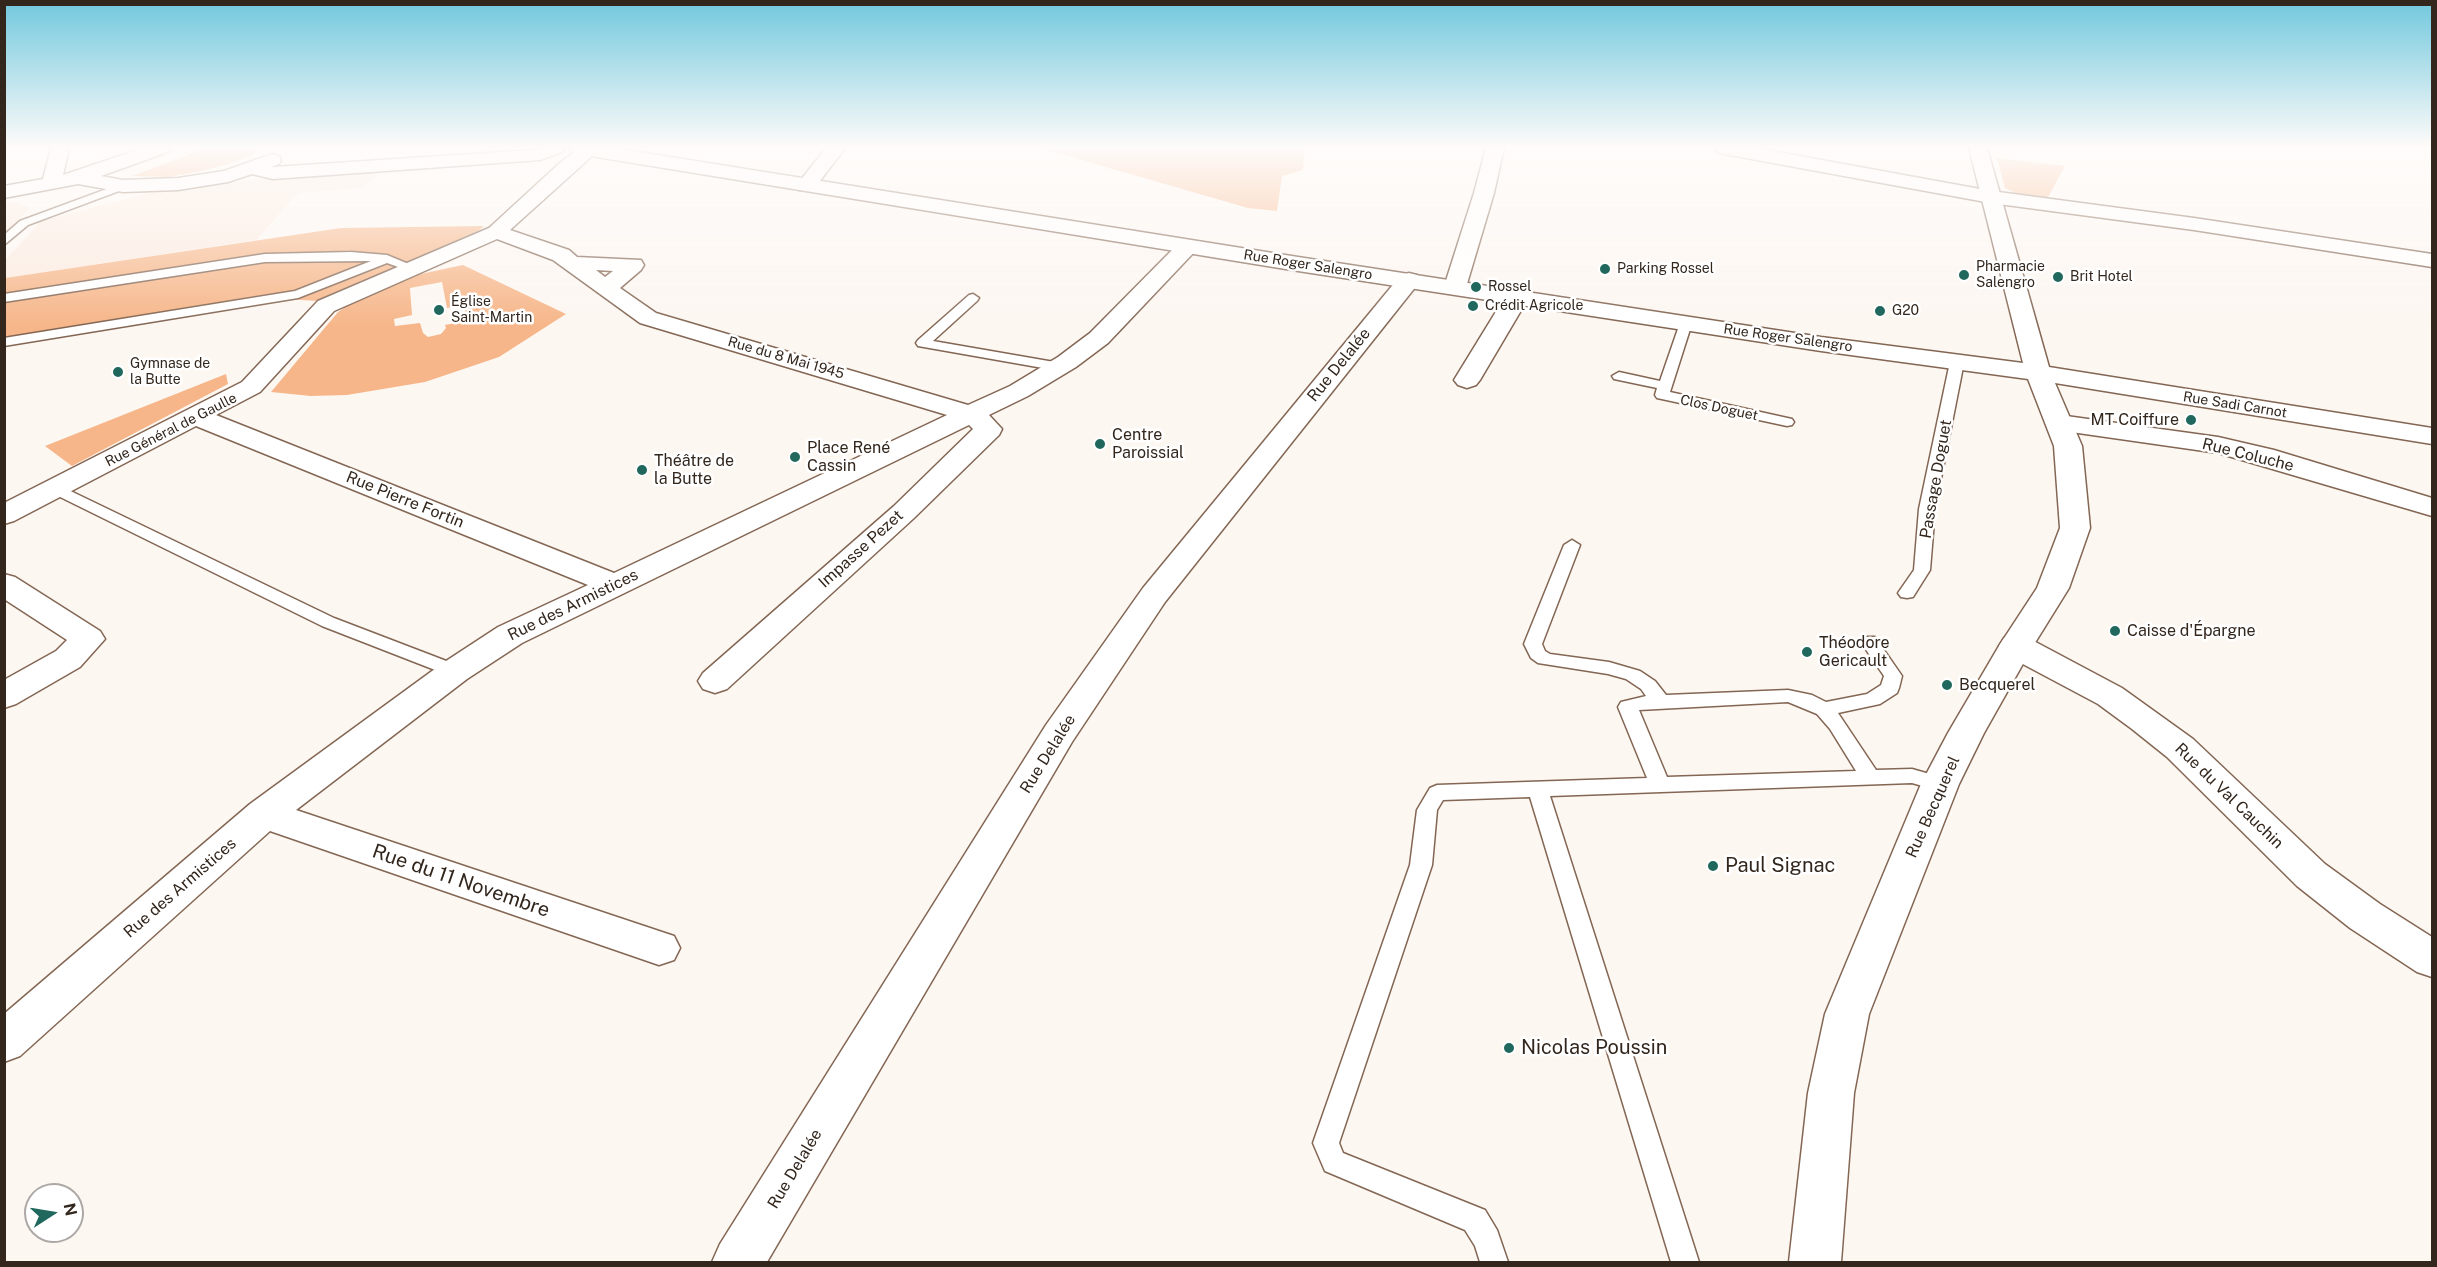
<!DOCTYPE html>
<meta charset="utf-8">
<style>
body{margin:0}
#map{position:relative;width:2437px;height:1267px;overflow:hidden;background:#fdf7f2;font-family:"Public Sans",sans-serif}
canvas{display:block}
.frame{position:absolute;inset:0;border:6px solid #32261d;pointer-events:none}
.north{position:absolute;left:24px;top:1183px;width:60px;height:60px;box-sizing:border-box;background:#fff;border:2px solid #ada8a5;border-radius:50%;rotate:78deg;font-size:16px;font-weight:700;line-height:24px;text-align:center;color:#32261d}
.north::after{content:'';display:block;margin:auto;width:21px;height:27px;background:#20685d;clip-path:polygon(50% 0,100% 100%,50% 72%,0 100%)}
</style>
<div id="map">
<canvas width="2437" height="1267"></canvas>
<div class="frame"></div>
<div class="north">N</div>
</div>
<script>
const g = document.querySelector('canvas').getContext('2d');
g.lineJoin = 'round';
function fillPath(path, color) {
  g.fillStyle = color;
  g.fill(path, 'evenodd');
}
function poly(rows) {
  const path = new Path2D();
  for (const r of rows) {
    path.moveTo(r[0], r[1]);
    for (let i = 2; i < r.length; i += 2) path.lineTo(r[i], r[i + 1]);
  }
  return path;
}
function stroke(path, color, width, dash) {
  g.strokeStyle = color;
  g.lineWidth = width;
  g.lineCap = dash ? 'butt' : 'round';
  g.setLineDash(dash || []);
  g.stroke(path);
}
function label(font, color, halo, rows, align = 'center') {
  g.font = font + ' "Public Sans",sans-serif';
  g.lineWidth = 5;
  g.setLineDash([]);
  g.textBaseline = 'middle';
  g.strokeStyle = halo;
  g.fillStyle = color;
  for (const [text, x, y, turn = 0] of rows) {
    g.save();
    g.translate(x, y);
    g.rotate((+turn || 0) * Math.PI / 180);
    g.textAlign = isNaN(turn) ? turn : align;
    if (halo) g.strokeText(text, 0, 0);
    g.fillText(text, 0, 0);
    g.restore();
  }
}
const built = poly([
 [385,167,363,188,298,193,256,240,5,278,5,260,41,221,149,193,278,177],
 [5,201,30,207,5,237]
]);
const green = poly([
 [206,148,259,148,252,155,229,164,201,171,168,177,132,176],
 [1040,148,1305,148,1303,170,1282,176,1277,211,1248,208],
 [1997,158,2065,166,2047,199,2020,195,2005,188],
 [484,226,478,231,317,301,287,299,5,345,5,278,341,228],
 [463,265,566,314,499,357,425,382,347,395,311,396,271,392,338,312,353,302,411,276],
 [442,282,447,308,465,305,466,321,445,325,446,328,441,334,428,337,423,333,420,323,395,326,394,319,412,315,410,288],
 [226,374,228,384,72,466,45,446]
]);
const service = poly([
 [123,183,128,186,127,188,28,225,4,245,4,235,20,221,123,183],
 [351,252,387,255,418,268,412,272,387,263,298,298,4,346,4,338,295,291,371,261,265,262,4,302,4,294,265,254,351,252],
 [973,294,979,298,977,301,933,341,1060,363,1067,367,1065,370,1060,371,918,346,916,343,918,340,969,295,973,294],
 [1686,319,1692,323,1670,392,1792,419,1794,422,1792,425,1787,426,1657,398,1655,395,1657,388,1614,379,1612,376,1619,372,1660,381,1680,323,1686,319],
 [1957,358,1964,362,1935,509,1930,570,1913,597,1907,598,1901,597,1898,593,1914,570,1919,509,1950,362,1957,358],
 [56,484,334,618,462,667,464,671,462,675,455,677,448,675,322,626,50,492,48,489,50,486,56,484],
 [1572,540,1580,545,1542,644,1545,651,1550,654,1609,662,1640,671,1655,681,1666,695,1788,690,1812,695,1826,702,1867,694,1881,685,1884,676,1860,641,1863,637,1875,637,1902,676,1899,688,1897,693,1880,704,1838,713,1876,770,1912,769,1947,779,1950,784,1947,789,1940,791,1912,783,1550,796,1699,1262,1671,1262,1530,797,1443,800,1437,810,1432,865,1339,1143,1343,1153,1485,1210,1497,1230,1508,1262,1480,1262,1475,1246,1465,1230,1325,1171,1313,1143,1410,865,1417,810,1430,788,1437,785,1647,778,1618,707,1621,702,1646,696,1641,689,1626,679,1608,674,1538,663,1531,658,1524,644,1564,545,1572,540],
 [1788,702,1817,714,1830,729,1856,771,1667,777,1639,710,1788,702]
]);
const minor = poly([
 [51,148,69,148,63,175,143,148,170,148,168,152,101,176,123,180,178,178,224,171,272,154,279,156,281,160,279,164,271,167,273,167,564,148,562,152,540,160,273,179,252,174,228,182,178,190,123,192,78,184,4,198,4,186,43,179,51,148],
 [580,148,601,148,510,230,569,250,577,257,641,260,644,265,641,270,620,288,656,313,968,405,1010,386,1058,357,1090,333,1180,242,1188,241,1196,242,1199,247,1108,343,1076,367,1028,396,989,415,1002,429,999,435,914,518,727,689,715,693,703,689,698,681,703,673,894,506,973,429,969,425,522,643,467,679,296,810,674,936,680,948,674,960,659,965,270,831,20,1056,4,1062,4,1014,250,804,443,663,498,627,588,585,196,426,14,521,4,524,4,503,242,382,318,301,489,228,562,161,580,148],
 [497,239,553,260,640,323,947,415,614,573,216,415,260,392,334,311,497,239],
 [596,270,613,271,605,277,596,270],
 [826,148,845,148,813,190,799,190,796,186,826,148],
 [1486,148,1504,148,1494,193,1466,287,1463,292,1455,294,1447,292,1444,287,1474,193,1486,148],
 [1715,148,1756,148,1991,191,2194,218,2432,254,2432,267,2194,230,1991,203,1724,154,1717,152,1715,148],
 [1409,273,1417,275,1420,280,1417,285,1165,602,1072,742,767,1262,712,1262,720,1244,1046,725,1143,588,1401,275,1409,273],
 [1517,290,1525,292,1529,297,1480,380,1476,385,1467,388,1458,385,1454,380,1505,297,1509,292,1517,290],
 [2059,415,2218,437,2274,450,2432,498,2432,516,2218,453,2050,429,2046,423,2050,417,2059,415],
 [4,574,15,577,100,631,105,639,80,667,16,704,4,708,4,680,56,651,67,640,4,599,4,574],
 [2016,635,2028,638,2122,688,2193,739,2325,864,2380,904,2432,937,2432,977,2417,972,2350,928,2297,886,2167,757,2132,729,2098,704,2004,654,1999,646,2004,638,2016,635]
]);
const secondary = poly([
 [569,148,614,148,1298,257,1821,337,2023,363,1969,148,1987,148,2049,367,2432,428,2432,444,2055,383,2082,446,2090,528,2069,588,2033,646,1984,733,1959,784,1869,1014,1854,1093,1841,1262,1789,1262,1808,1093,1825,1014,1921,784,1948,733,1999,646,2037,588,2060,528,2054,446,2028,379,1821,351,1298,271,578,154,571,152,569,148]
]);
const markers = [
 [1605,269,6,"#20685d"],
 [1964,275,6,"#20685d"],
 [2058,277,6,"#20685d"],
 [1476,287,6,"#20685d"],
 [1473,306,6,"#20685d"],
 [439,310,6,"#20685d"],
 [1880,311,6,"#20685d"],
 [118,372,6,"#20685d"],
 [2191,420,6,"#20685d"],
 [1100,444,6,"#20685d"],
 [795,457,6,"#20685d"],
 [642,470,6,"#20685d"],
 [2115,631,6,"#20685d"],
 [1807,652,6,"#20685d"],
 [1947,685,6,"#20685d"],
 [1713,866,6,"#20685d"],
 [1509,1048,6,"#20685d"]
];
const farStreetnames = [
 ["Rue Roger Salengro",1308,265,9],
 ["Rue Roger Salengro",1788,338,8],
 ["Rue du 8 Mai 1945",786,358,16],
 ["Rue Sadi Carnot",2235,405,9],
 ["Clos Doguet",1719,408,12],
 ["Rue Général de Gaulle",171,430,-27]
];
const farPoinames = [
 ["Pharmacie",1976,267],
 ["Salengro",1976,283],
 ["Parking Rossel",1617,269],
 ["Brit Hotel",2070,277],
 ["Rossel",1488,287],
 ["Église",451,302],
 ["Saint-Martin",451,318],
 ["Crédit Agricole",1485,306],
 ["G20",1892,311],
 ["Gymnase de",130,364],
 ["la Butte",130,380]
];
const streetNames = [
 ["Rue Delalée",1339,365,-51],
 ["Rue Coluche",2248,455,14],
 ["Passage Doguet",1936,479,-80],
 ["Rue Pierre Fortin",405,500,22],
 ["Impasse Pezet",861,549,-42],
 ["Rue des Armistices",573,605,-26],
 ["Rue Delalée",1048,754,-58],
 ["Rue du Val Cauchin",2229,796,44],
 ["Rue Becquerel",1933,807,-66],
 ["Rue des Armistices",180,888,-41],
 ["Rue Delalée",795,1169,-59]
];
const poiNames = [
 ["MT Coiffure",2179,420,"right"],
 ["Centre",1112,435],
 ["Paroissial",1112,453],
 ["Place René",807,448],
 ["Cassin",807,466],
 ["Théâtre de",654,461],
 ["la Butte",654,479],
 ["Caisse d'Épargne",2127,631],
 ["Théodore",1819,643],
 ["Gericault",1819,661],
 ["Becquerel",1959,685]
];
const nearPoinames = [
 ["Paul Signac",1725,866],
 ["Nicolas Poussin",1521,1048]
];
const nearStreetnames = [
 ["Rue du 11 Novembre",461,881,19]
];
fillPath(built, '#fbebe0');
fillPath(green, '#f6b689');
stroke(service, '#836653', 3);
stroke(minor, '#836653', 3);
stroke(secondary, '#836653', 3);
fillPath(service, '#fff');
fillPath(minor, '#fff');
fillPath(secondary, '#fff');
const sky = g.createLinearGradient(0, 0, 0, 326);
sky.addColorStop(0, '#71c8de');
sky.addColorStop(0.45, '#fefbf9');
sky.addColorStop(1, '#fefbf900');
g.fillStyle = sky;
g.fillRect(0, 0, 2437, 326);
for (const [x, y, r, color] of markers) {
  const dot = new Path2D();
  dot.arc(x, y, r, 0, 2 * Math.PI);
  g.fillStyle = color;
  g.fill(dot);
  stroke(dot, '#fff', 2);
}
label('14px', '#32261d', '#fff', farStreetnames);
label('14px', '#32261d', '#fff', farPoinames, 'left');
label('16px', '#32261d', '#fff', streetNames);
label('16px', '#32261d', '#fff', poiNames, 'left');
label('20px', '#32261d', '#fff', nearPoinames, 'left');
label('20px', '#32261d', '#fff', nearStreetnames);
</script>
